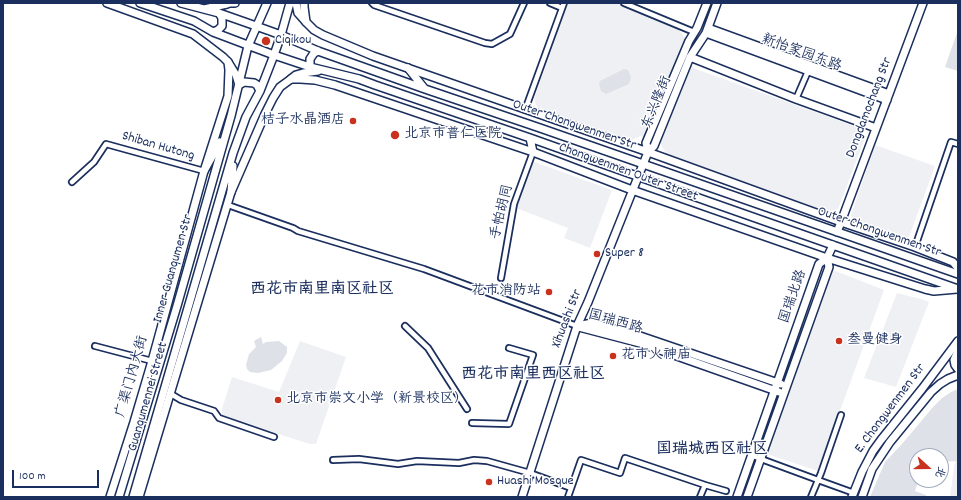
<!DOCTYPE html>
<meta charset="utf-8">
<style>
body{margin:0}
#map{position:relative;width:961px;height:500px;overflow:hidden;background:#fff;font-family:Dekko,"LXGW WenKai TC",sans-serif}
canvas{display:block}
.frame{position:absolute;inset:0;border:4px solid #1b2f5e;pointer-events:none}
.north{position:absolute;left:909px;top:448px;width:40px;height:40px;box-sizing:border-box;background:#fff;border:1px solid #a4acbf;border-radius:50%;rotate:111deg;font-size:11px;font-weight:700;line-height:16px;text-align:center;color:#1b2f5e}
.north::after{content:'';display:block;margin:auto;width:14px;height:18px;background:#c8321e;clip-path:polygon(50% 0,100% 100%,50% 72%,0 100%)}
.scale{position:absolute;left:12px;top:470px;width:87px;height:18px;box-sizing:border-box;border:2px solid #1b2f5e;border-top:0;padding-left:5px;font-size:12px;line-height:14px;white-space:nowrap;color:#1b2f5e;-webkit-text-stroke:3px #fff;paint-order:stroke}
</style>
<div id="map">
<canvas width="961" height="500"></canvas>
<div class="frame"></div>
<div class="north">北</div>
<div class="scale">100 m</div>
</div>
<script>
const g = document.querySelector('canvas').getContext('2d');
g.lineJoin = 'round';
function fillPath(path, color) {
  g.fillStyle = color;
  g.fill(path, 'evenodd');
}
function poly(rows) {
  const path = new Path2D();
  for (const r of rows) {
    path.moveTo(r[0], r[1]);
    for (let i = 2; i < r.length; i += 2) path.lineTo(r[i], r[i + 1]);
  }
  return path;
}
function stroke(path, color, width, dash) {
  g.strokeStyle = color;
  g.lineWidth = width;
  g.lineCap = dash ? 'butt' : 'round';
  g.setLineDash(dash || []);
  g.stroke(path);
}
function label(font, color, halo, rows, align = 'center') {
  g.font = font + ' Dekko,"LXGW WenKai TC",sans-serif';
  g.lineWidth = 3;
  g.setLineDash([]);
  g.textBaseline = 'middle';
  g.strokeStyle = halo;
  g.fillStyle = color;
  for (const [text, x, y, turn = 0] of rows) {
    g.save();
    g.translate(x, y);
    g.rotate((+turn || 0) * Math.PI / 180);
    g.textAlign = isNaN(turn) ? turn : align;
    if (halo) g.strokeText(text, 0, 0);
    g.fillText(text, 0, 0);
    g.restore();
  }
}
const built = poly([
 [568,3,617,3,677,28,685,38,693,68,862,129,865,138,838,209,829,212,666,154,661,144,640,136,630,141,537,107,534,99],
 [875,145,935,166,908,240,854,223,851,215],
 [532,161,612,190,590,248,564,238,568,228,516,208],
 [833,270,884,290,818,471,767,454],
 [897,293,921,299,929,302,896,387,864,378],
 [300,341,346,357,316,444,310,444,222,416,222,409,232,377,279,392],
 [955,461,958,461,958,497,950,497,954,467]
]);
const green = poly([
 [958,30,958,71,945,67],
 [624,69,628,70,631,77,629,84,606,94,601,91,599,84,600,81],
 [261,337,263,344,266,342,279,341,287,347,287,353,282,361,271,370,258,373,250,372,247,369,246,365,249,354,256,347,254,341],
 [958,389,958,461,941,462,941,456,917,456,917,480,932,480,930,486,918,482,915,491,926,495,926,497,870,497,885,462,902,444,933,407,942,398,951,392]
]);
const street = poly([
 [372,3,374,5,485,43,492,44,510,34,524,3],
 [550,3,562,8],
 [624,3,694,32],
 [796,99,809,69],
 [525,110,564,3],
 [72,182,94,162,106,144,204,171],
 [228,205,293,228,298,231,424,269,577,326],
 [915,247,951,142,958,144],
 [501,278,514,204,533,152],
 [405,326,428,348,467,409],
 [95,346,152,361],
 [171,394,181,400,214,411,219,418,274,437],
 [472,423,509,424,533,355,509,348],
 [753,456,818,480,854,493],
 [333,460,359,459,398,464,417,461,459,463,474,460,487,461,530,473,571,488],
 [705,485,726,491],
 [568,497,581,460,620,473,625,458,705,485,700,497],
 [811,497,821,473,841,415]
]);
const secondary = poly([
 [107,3,193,34,223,57,228,62,229,70,228,96,204,171,152,361,134,422,110,497],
 [221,3,235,3],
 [304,3,304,7,306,22,314,30,323,35,373,56,648,152,841,222,915,247,953,262,958,268],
 [708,28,889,94],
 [706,33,887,100],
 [690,57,796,99,876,128],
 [648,152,646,143,689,41,697,28,707,3],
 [841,222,923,3],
 [577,326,592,323,640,336,781,384],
 [579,327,640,343,779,392],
 [958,351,954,360,955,365,958,369],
 [139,497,231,192,265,114,273,98,280,87,291,79,300,79,315,80,335,85,533,152,632,190,827,258,925,289,934,291,957,289],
 [522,497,577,326,588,302,648,152,654,146,690,57,706,33,717,3],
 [737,497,819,264,827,258,829,267,747,497]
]);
const primary = poly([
 [140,3,194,21,213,32,274,55,310,67,359,79,375,85,530,138,710,202,958,289],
 [181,3,219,13,256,26,281,35,318,51,425,89,540,128,958,274],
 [296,3,298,13,306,22],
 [204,9,227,4],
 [213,32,218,30,222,26,222,18,219,13],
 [228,62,236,75,239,85,244,82,254,83,257,85,260,91],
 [310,67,310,59,314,53,318,51],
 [408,68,424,88],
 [291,79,296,75,303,73,318,71],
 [530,138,533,152],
 [204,171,220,142],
 [231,192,233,166],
 [837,232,841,222],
 [827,258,833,245],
 [119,497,177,306,231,116,248,46,267,3],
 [133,497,233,153,246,117,260,91,274,55,281,35,290,3],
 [852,497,862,472,873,451,881,440,922,389,958,341],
 [862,497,872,469,890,442,931,392,940,384,948,379,958,375]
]);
const markers = [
 [266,41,5,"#c8321e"],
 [353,121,4,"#c8321e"],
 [395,135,5,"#c8321e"],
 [597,254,4,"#c8321e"],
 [549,292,4,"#c8321e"],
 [839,341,4,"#c8321e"],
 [613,356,4,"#c8321e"],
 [278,400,4,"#c8321e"],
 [489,482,4,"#c8321e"]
];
const poiNames = [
 ["Ciqikou",275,41],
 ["桔子水晶酒店",345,121,"right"],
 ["北京市普仁医院",404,135],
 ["Super 8",605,254],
 ["花市消防站",541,292,"right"],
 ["叁曼健身",847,341],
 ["花市火神庙",621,356],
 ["北京市崇文小学（新景校区）",286,400],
 ["Huashi Mosque",497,482]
];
const streetNames = [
 ["新怡家园东路",801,54,20],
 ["东兴隆街",658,103,-68],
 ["Dongdamochang Str",870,108,-69],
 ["Outer Chongwenmen Str",574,126,19],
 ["Shiban Hutong",158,147,16],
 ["Chongwenmen Outer Street",628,173,20],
 ["手帕胡同",503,212,-76],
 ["Outer Chongwenmen Str",879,233,19],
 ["Inner Guanqumen Str",174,269,-74],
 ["国瑞北路",794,297,-71],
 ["Xihuashi Str",568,319,-69],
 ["国瑞西路",615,323,16],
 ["广渠门内大街",133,377,-74],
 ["Guanqumennei Street",149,397,-74],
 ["E. Chongwenmen Str",891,409,-53]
];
const quarterNames = [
 ["西花市南里南区社区",322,291],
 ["西花市南里西区社区",533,376],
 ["国瑞城西区社区",712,451]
];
fillPath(built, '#eff0f4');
fillPath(green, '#dee1e7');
stroke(street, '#1b2f5e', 8);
stroke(secondary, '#1b2f5e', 10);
stroke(primary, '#1b2f5e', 10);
stroke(street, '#fff', 4.5);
stroke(secondary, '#fff', 7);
stroke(primary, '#fff', 7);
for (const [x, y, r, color] of markers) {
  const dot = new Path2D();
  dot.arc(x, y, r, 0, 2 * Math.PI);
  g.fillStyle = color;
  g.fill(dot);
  stroke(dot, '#fff', 1.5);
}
label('14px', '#1b2f5e', '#fff', poiNames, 'left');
label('14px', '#1b2f5e', '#fff', streetNames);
label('bold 16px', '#1b2f5e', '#fff', quarterNames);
</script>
